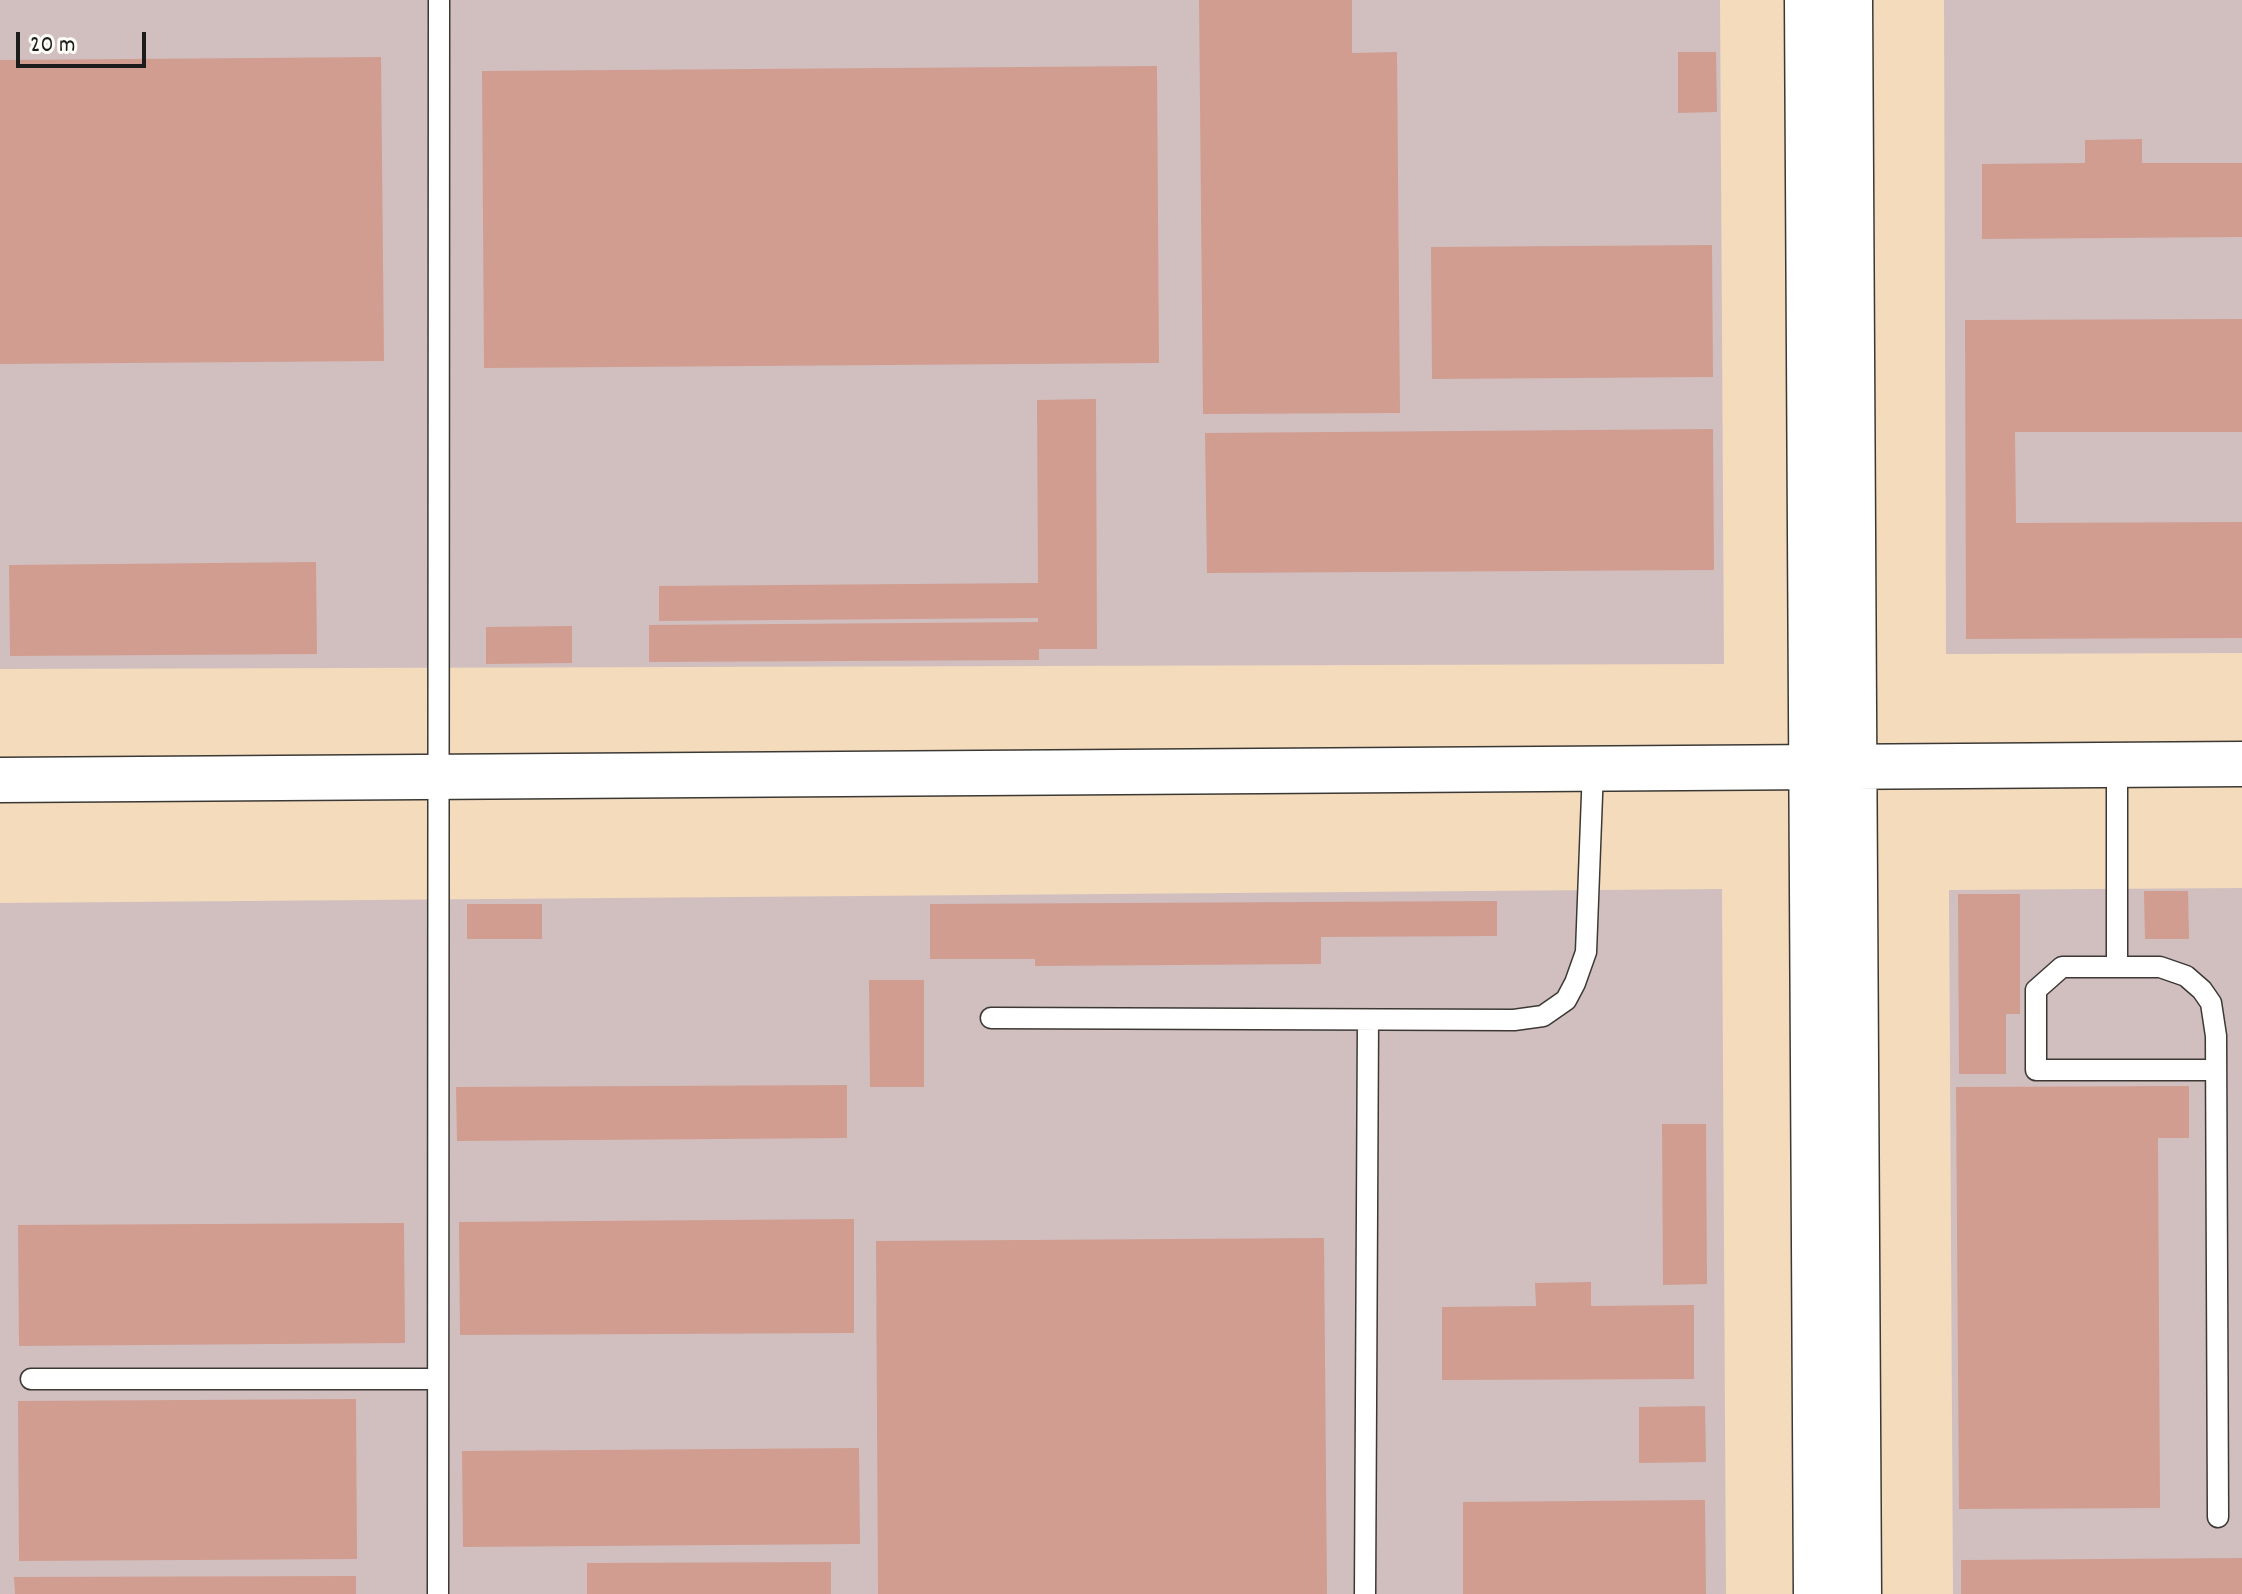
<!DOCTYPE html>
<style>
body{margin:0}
#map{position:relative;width:2242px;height:1594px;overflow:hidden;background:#f3dbbc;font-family:Dekko,sans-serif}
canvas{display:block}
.scale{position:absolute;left:16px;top:32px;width:130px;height:36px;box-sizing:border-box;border:4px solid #1c1c1c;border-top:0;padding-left:10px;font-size:24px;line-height:28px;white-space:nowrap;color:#1c1c1c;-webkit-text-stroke:6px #fdfcf7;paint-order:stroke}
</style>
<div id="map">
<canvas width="2242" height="1594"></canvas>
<div class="scale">20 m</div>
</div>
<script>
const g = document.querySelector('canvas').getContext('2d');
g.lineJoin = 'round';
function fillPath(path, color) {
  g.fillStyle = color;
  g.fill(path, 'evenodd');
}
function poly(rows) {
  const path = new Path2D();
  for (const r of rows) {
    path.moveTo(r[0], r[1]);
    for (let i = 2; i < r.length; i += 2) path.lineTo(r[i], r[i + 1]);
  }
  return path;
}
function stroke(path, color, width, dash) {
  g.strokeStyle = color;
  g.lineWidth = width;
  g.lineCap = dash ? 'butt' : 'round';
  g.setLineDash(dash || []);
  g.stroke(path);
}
const industrial = poly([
 [0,0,1720,0,1724,664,0,669],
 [1944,0,2242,0,2242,653,1946,654],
 [2242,888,2242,1594,1953,1594,1949,890],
 [1722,889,1726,1594,0,1594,0,903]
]);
const building = poly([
 [1199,0,1352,0,1352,53,1397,52,1400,413,1203,414],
 [1678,52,1716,52,1717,112,1678,113],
 [381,57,384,361,0,364,0,60],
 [1157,66,1159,363,484,368,482,71],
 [2142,139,2142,163,2242,163,2242,237,1982,239,1982,164,2085,163,2085,140],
 [1712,245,1713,377,1432,379,1431,247],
 [2242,319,2242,432,2015,432,2016,523,2242,522,2242,638,1966,639,1965,320],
 [1096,399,1097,649,1039,649,1039,660,649,662,649,625,1038,622,1038,618,659,621,659,586,1038,583,1037,400],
 [1713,429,1714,570,1207,573,1205,433],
 [316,562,317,654,10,656,9,565],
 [572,626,572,663,486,664,486,627],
 [2144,891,2188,891,2189,939,2145,939],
 [1958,894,2020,894,2020,1014,2006,1014,2006,1074,1959,1074],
 [1497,901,1497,936,1321,937,1321,964,1035,966,1035,959,930,959,930,904],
 [467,904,542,904,542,939,467,939],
 [869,980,924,980,924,1087,870,1087],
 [847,1085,847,1138,457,1141,456,1087],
 [2189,1086,2189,1138,2158,1138,2160,1508,1959,1509,1956,1087],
 [1662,1124,1706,1124,1707,1284,1663,1285],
 [854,1219,854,1333,460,1335,459,1222],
 [404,1223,405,1343,19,1346,18,1225],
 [1324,1238,1327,1594,878,1594,876,1241],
 [1591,1282,1591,1306,1694,1305,1694,1379,1442,1380,1442,1307,1536,1306,1535,1283],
 [356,1399,357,1559,19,1561,18,1401],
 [1705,1406,1706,1462,1639,1463,1639,1407],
 [859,1448,860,1544,463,1547,462,1451],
 [1705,1500,1706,1594,1463,1594,1463,1502],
 [2242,1558,2242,1594,1961,1594,1961,1560],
 [831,1562,831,1594,587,1594,587,1563],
 [356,1576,356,1594,15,1594,14,1577]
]);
const service = poly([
 [2117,765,2117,967],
 [991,1018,1514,1020,1543,1016,1566,1000,1575,983,1586,952,1593,769],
 [2216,1070,2036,1070,2036,990,2062,967,2160,967,2186,976,2202,990,2211,1003,2216,1036,2218,1517],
 [31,1379,438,1379],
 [438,1594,439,0],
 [1365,1594,1368,1020]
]);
const tertiary = poly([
 [1807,0,1816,1594],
 [1850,0,1859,1594],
 [0,780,2242,764]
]);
fillPath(industrial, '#d1bfbf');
fillPath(building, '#d09d90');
stroke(service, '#3c3934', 23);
stroke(tertiary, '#3c3934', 47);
stroke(service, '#fff', 20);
stroke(tertiary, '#fff', 44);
</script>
